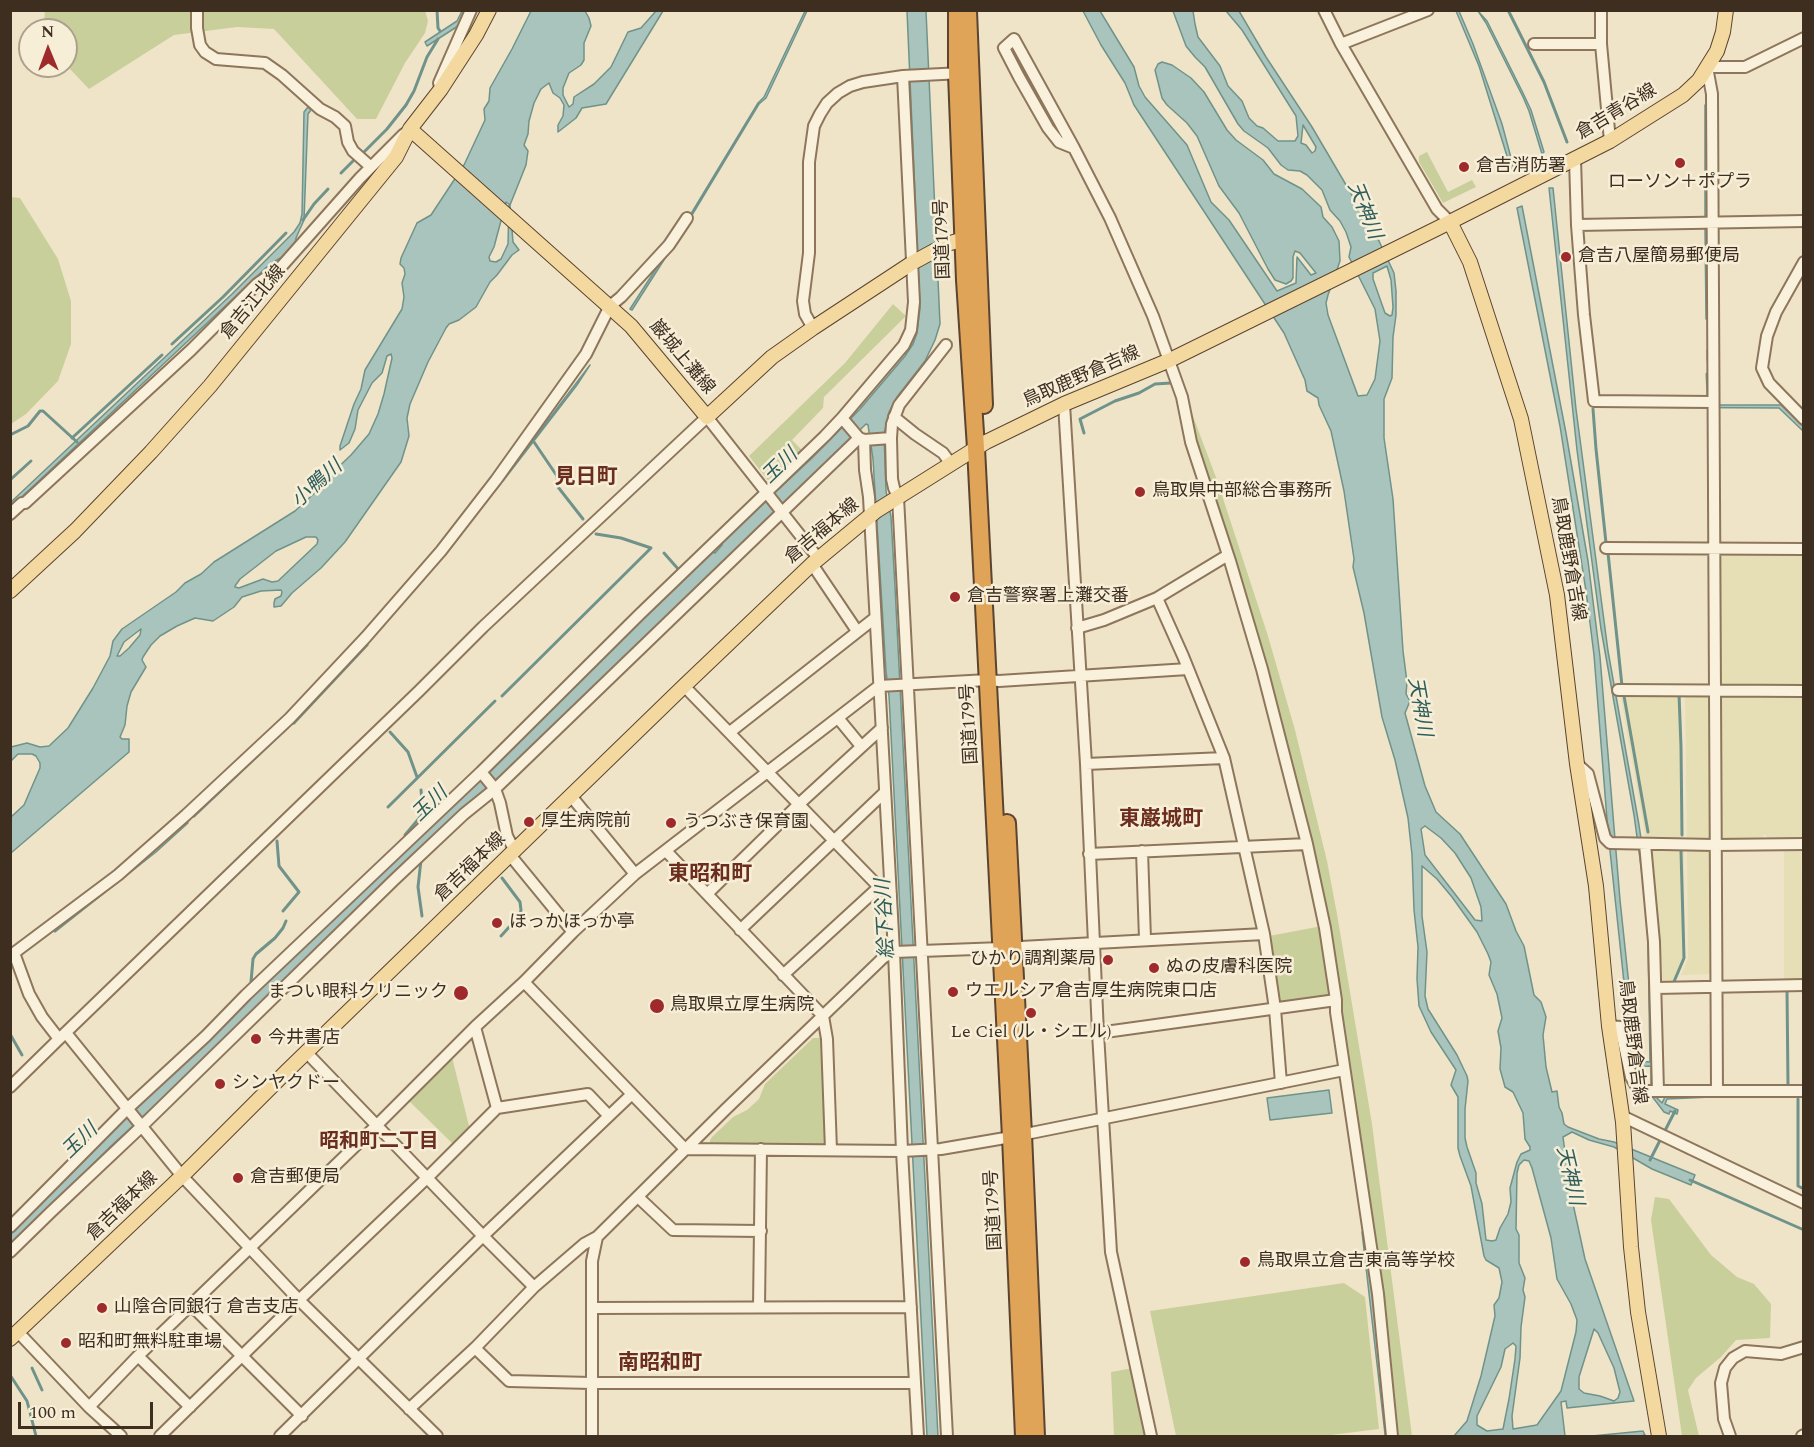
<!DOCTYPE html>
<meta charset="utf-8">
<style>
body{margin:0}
#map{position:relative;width:1814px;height:1447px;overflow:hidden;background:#f0e4c8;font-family:Spectral,serif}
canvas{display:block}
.frame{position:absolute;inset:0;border:12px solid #3d2e20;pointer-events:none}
.north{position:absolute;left:18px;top:18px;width:60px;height:60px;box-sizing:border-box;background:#f7eed8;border:2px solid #ada18e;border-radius:50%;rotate:359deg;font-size:16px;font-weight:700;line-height:24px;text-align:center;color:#3d2e20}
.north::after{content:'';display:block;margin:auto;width:21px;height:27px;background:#9e2a2b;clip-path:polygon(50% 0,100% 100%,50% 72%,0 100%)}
.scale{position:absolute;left:18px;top:1402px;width:135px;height:27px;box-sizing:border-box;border:3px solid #3d2e20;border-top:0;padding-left:8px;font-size:18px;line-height:21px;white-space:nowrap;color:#3d2e20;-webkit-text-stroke:4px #f7eed8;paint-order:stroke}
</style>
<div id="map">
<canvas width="1814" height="1447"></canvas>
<div class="frame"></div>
<div class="north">N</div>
<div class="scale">100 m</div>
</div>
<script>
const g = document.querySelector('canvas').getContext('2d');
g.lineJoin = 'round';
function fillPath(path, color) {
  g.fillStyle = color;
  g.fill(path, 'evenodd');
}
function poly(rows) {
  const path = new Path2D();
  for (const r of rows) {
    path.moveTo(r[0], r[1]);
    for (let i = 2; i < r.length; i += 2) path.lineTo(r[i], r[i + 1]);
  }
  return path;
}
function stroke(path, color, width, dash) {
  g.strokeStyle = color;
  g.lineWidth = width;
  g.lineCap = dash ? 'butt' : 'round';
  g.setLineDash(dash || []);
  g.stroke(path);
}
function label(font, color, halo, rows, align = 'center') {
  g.font = font + ' Spectral,"Noto Sans JP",serif';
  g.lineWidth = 5;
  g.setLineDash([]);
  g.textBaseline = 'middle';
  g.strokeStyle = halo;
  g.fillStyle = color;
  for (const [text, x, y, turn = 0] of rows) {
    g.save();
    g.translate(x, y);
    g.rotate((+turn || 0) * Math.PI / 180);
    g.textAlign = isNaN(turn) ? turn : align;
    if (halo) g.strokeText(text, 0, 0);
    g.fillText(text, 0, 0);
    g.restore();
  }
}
const farmland = poly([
 [1718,552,1803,552,1803,690,1718,689],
 [1710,691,1712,839,1702,841,1687,841,1685,692],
 [1719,691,1803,692,1803,840,1767,839,1766,835,1763,835,1762,840,1724,841,1718,839],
 [1620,692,1681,692,1683,839,1646,840],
 [1784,849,1801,849,1803,984,1784,984],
 [1650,850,1684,851,1685,959,1674,986,1659,987],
 [1689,850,1711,850,1713,974,1681,975,1688,959,1687,851]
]);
const green = poly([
 [45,10,425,10,428,21,425,33,405,63,376,119,357,119,274,29,237,27,174,35,89,89,70,69,66,61,66,30,49,30,44,21],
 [1427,152,1448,192,1472,180,1476,187,1443,203,1419,162,1419,156],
 [11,197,20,198,58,259,71,301,71,344,58,381,26,414,11,424],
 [893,304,906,316,824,397,823,408,792,440,804,452,770,483,749,456,845,363],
 [1188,403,1217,480,1268,636,1295,730,1327,861,1337,914,1372,1124,1412,1436,1397,1436,1319,886,1192,443],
 [1322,926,1333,993,1329,998,1282,1004,1277,1001,1269,936],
 [813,1038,823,1038,828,1143,824,1146,765,1146,764,1143,756,1143,756,1146,710,1145,710,1140,712,1137,733,1117,747,1110,759,1099,765,1084],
 [452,1057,470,1130,454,1145,408,1100],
 [1655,1197,1669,1199,1711,1255,1737,1277,1754,1284,1771,1304,1770,1338,1736,1340,1721,1357,1696,1378,1688,1390,1699,1436,1682,1436,1651,1220],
 [1344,1283,1365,1297,1379,1429,1323,1436,1176,1436,1150,1311],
 [1133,1368,1148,1436,1114,1436,1111,1372]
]);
const water = poly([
 [462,11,466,11,458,26,427,46,425,42,457,21,462,11],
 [531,11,585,11,589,18,591,26,584,43,584,60,581,65,569,73,563,88,563,95,569,107,573,104,574,97,577,95,594,84,611,67,628,32,641,28,656,11,663,11,606,104,582,108,576,118,558,132,558,125,563,116,564,105,560,98,553,93,549,83,541,89,534,103,529,121,528,134,524,145,528,151,526,165,510,205,513,242,519,250,512,255,497,275,490,282,476,307,459,320,449,324,446,328,428,362,410,404,407,418,409,436,401,462,345,542,321,568,292,593,281,606,274,607,274,603,275,599,281,596,282,592,281,590,261,591,242,597,234,607,213,621,195,618,177,626,160,636,151,645,143,657,142,660,146,667,131,692,127,706,125,725,120,737,122,739,129,739,129,752,11,853,11,817,24,805,40,768,40,763,36,756,32,754,18,754,11,761,11,747,27,743,40,747,49,746,68,728,93,688,110,656,113,641,122,629,176,592,185,583,201,574,214,562,295,511,319,489,329,476,351,455,369,434,378,414,384,394,392,358,391,354,387,356,382,373,372,383,358,410,355,429,349,443,340,450,340,446,354,404,361,389,365,370,402,309,404,297,402,283,405,274,404,268,400,264,401,258,417,223,431,215,464,165,485,120,484,109,489,101,490,88,512,49,531,11],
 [506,202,509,204,508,244,501,259,496,262,490,261,489,257,494,247,506,202],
 [306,537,316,537,318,540,317,544,278,581,272,582,263,579,239,588,235,587,235,586,240,579,276,551,306,537],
 [141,629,140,635,129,648,120,656,117,656,124,642,141,629],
 [805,11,807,11,766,98,759,104,683,230,632,310,630,309,683,227,758,103,764,97,805,11],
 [907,11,926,11,940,324,935,340,925,361,897,397,889,412,884,434,886,491,891,517,895,587,938,1436,927,1436,889,696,886,671,873,459,869,432,868,425,866,424,656,629,173,1089,111,1146,11,1246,11,1231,107,1134,712,552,715,553,722,545,722,541,811,459,860,409,905,356,913,344,917,333,920,308,907,11],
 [1083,11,1100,11,1134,67,1139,86,1145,97,1187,145,1211,202,1229,220,1277,291,1296,283,1297,257,1311,275,1316,273,1300,253,1295,251,1293,257,1293,278,1291,281,1286,284,1275,280,1268,269,1239,213,1219,186,1197,136,1187,123,1167,105,1162,98,1155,70,1158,64,1162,62,1172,65,1191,78,1204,92,1227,130,1236,140,1263,160,1274,174,1302,189,1321,207,1323,217,1332,227,1339,241,1340,261,1328,295,1326,303,1328,315,1358,396,1367,395,1375,379,1380,341,1375,309,1349,257,1351,247,1346,232,1340,221,1330,210,1322,190,1307,175,1300,171,1288,170,1281,165,1268,148,1244,131,1238,124,1205,67,1195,57,1186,46,1173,11,1193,11,1195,24,1198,37,1220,66,1228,86,1242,101,1249,118,1257,126,1263,128,1278,141,1295,141,1298,136,1296,116,1242,30,1226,11,1239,11,1266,57,1312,127,1379,241,1394,273,1396,291,1396,315,1393,337,1392,378,1384,399,1384,438,1393,499,1403,651,1407,682,1406,694,1410,701,1405,713,1425,786,1436,812,1460,834,1506,904,1516,931,1524,946,1534,995,1541,1002,1546,1017,1543,1035,1546,1067,1552,1092,1557,1091,1559,1107,1562,1113,1564,1124,1568,1127,1599,1139,1614,1142,1695,1175,1691,1185,1652,1169,1614,1147,1589,1140,1572,1132,1563,1137,1570,1190,1585,1259,1634,1401,1567,1408,1566,1401,1561,1402,1565,1436,1454,1436,1467,1421,1481,1376,1495,1316,1494,1305,1499,1298,1502,1282,1499,1268,1486,1260,1484,1256,1471,1186,1460,1156,1458,1148,1458,1097,1451,1085,1456,1070,1431,1032,1419,1006,1417,979,1418,947,1414,910,1412,855,1408,818,1395,760,1382,717,1364,613,1353,567,1354,559,1344,491,1331,431,1319,405,1318,398,1307,391,1305,380,1284,333,1134,105,1125,83,1101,45,1083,11],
 [1303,125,1316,147,1315,151,1312,153,1306,145,1301,143,1303,125],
 [1387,266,1391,280,1393,307,1392,315,1390,316,1385,313,1373,279,1373,273,1387,266],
 [1425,826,1441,838,1455,853,1471,878,1481,907,1482,921,1475,920,1425,855,1421,829,1425,826],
 [1422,866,1437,879,1452,897,1477,932,1488,954,1491,962,1489,975,1497,994,1502,1018,1498,1031,1501,1048,1500,1069,1505,1087,1513,1092,1523,1113,1525,1139,1530,1147,1530,1150,1521,1154,1517,1162,1510,1188,1511,1202,1508,1214,1500,1228,1496,1240,1492,1241,1486,1240,1482,1204,1476,1183,1476,1173,1467,1147,1465,1138,1465,1109,1468,1081,1467,1076,1457,1055,1428,1009,1425,996,1427,952,1422,916,1422,866],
 [1524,1160,1529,1161,1532,1168,1551,1238,1557,1279,1571,1304,1577,1320,1576,1332,1561,1391,1537,1425,1513,1429,1512,1416,1520,1358,1521,1327,1525,1297,1523,1290,1525,1278,1519,1263,1519,1235,1516,1229,1517,1173,1519,1165,1524,1160],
 [1594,1329,1598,1333,1614,1368,1620,1392,1618,1398,1614,1401,1600,1396,1584,1393,1579,1389,1579,1377,1594,1329],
 [1513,1343,1516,1346,1515,1359,1509,1399,1503,1429,1487,1431,1477,1425,1477,1416,1501,1367,1505,1349,1513,1343],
 [1456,11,1459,11,1473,44,1502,124,1514,169,1511,169,1479,66,1456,11],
 [1478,11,1487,21,1523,93,1531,110,1544,152,1542,154,1529,111,1523,97,1486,23,1478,11],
 [1705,105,1707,105,1707,218,1705,218,1705,105],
 [308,107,311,110,308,114,304,220,296,238,295,245,284,256,270,264,11,507,11,502,232,294,294,232,300,223,302,214,304,112,308,107],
 [1570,178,1572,178,1594,405,1781,405,1803,426,1803,431,1779,408,1594,407,1591,405,1589,399,1580,323,1570,178],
 [1549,188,1553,188,1576,409,1608,651,1639,825,1648,886,1655,1096,1662,1103,1666,1095,1711,1094,1711,1097,1667,1099,1665,1104,1678,1110,1677,1114,1670,1111,1669,1114,1664,1112,1651,1095,1651,1066,1633,1067,1608,832,1594,655,1586,591,1560,426,1517,208,1522,206,1566,433,1588,561,1600,657,1620,900,1637,1061,1650,1062,1648,940,1644,888,1634,815,1601,629,1577,450,1549,188],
 [1705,228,1707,228,1708,319,1706,319,1705,228],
 [590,365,577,385,503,481,517,461,590,365],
 [367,644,368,645,294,724,293,723,367,644],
 [287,727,288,728,194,817,193,816,287,727],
 [187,821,188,823,156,852,55,932,54,931,150,854,187,821],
 [1329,1090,1332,1113,1270,1120,1267,1098,1329,1090],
 [1365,1231,1369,1256,1388,1436,1385,1436,1385,1434,1362,1232,1365,1231],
 [1643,1431,1645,1435,1640,1436,1592,1436,1643,1431]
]);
const stream = poly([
 [437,10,438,28,440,31],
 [1508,10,1544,82,1567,142],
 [362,154,387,129,406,105,414,91,427,57,438,39],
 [341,173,356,158],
 [303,220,314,204,328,189],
 [172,344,223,297,286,233],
 [1708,360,1708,350],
 [1707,374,1708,397],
 [1593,409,1596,449,1606,543],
 [1084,433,1080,419,1115,401,1139,393,1155,384,1171,383],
 [10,435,28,426,40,411,43,411,77,442],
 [72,438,162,355],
 [534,442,557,476,558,487,583,519],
 [10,480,31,461],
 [664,553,679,570],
 [1608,553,1622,686],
 [1627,694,1624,696,1648,832],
 [1679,694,1681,747,1682,835],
 [502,696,650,549,651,548,621,538,596,534],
 [390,732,408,752,417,777],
 [388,807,495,701],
 [405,835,421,816,422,800,421,790],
 [277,841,279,866,299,892,283,911],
 [421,860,418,887,422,916],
 [501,936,520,915,521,910,520,902,502,878],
 [251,982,253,959,256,954,275,938,283,928,286,921],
 [1673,984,1684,958,1681,851],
 [1787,989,1788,1086],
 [10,1034,22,1055],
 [1798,1099,1798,1186,1804,1189],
 [1650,1160,1675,1111],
 [1690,1180,1804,1230],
 [32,1368,42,1390],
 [10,1375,27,1401,36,1436]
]);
const minor = poly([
 [197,10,197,28,200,45,205,52,216,59,265,63,282,75,320,109,335,117,345,126,348,142,353,151,371,167],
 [1324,10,1341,44,1437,209,1450,222],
 [1601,10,1601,44,1610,141],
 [1341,44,1428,10],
 [1534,44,1601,44],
 [440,86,439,83,471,10],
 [1074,148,1059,142,1048,128,1019,77,1004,48,1014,39,1074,148,1110,218,1153,316,1182,397,1191,442,1230,561,1262,669,1307,844,1325,928,1336,1000,1336,1012,1378,1294,1392,1436],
 [1575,159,1577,225,1804,221],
 [1577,225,1584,315,1594,401,1713,402],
 [1804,262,1776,312,1767,336,1762,368,1769,383,1804,419],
 [813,328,805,314,803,301,809,253,809,162,814,126,820,114,827,103,838,93,850,86,863,82,903,76,962,73],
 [946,345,899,405,892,424,891,438,892,479,894,488,898,497,947,1436],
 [1064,404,1086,764,1098,1033,1111,1252,1151,1436],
 [894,417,915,434,943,453,951,464],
 [842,418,859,438],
 [864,440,891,438],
 [10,514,22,503,25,503,191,350,257,284,281,267,360,178,404,134],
 [1606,548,1804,549],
 [812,564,857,631],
 [1157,598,1183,656,1224,758,1264,934,1275,1009,1281,1083],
 [1077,628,1104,620,1157,598,1228,555],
 [684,686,879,887,891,894],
 [1618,690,1804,691],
 [838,718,861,746],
 [730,732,875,618],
 [1086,764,1224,758],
 [1577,764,1588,774,1605,838,1610,843,1715,845,1804,844],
 [481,772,495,789,500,803,507,836,515,851],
 [571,796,635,874],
 [1645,844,1654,942,1658,1091],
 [666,851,823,1016,827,1039,831,1150],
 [1142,851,1145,939],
 [1089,854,1307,844],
 [510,855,573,932],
 [707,894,799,804,882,728],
 [740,930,885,792],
 [14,953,29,994,42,1017,59,1039],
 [10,956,118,875,186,815,290,718,366,637,441,551,496,480,586,354,610,306,621,297,669,245,687,218],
 [783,975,879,887],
 [524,982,685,1149,902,1151,941,1149,1011,1137,1344,1070],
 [1656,988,1804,985],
 [1609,1026,1620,1027,1631,1077,1638,1089,1645,1091,1804,1091],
 [475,1027,497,1108],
 [66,1033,182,1176,299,1300,437,1436],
 [1098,1033,1336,1000],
 [307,1053,483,1236,534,1287],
 [10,1087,59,1039,419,691,483,627,707,417,818,558],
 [1717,1091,1712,94,1707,67,1745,67,1804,38],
 [1622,1116,1804,1203],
 [638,1197,673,1230,761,1231],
 [10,1227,127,1109,206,1036,246,995,481,772,640,614,825,436,842,418,904,345,911,330,914,302,903,76],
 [10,1252,52,1211,141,1127,394,880,464,814,495,789,859,438,864,440,865,470,869,497,894,952,902,1151,918,1436],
 [191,1305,302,1416],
 [759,1307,761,1149],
 [593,1308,911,1307],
 [18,1332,89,1407,121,1436],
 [475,1348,509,1381,591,1383,915,1383],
 [138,1356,190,1407],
 [89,1407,138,1356,376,1126,475,1027,524,982,573,932,635,874,879,686,988,680,999,681,1188,669],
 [409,1409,475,1348,534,1287,584,1244,597,1237,726,1109,884,957,894,952,1002,948,1264,934],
 [160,1436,299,1300,427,1178,497,1108,588,1094,609,1116],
 [280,1436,483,1236,632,1094],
 [592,1436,592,1261,597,1237],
 [1730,1436,1724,1419,1721,1383,1725,1368,1733,1358,1745,1351,1781,1354,1804,1347],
 [1802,1436,1804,1435]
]);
const major = poly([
 [410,129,631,326,707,417,772,357,813,328,912,263,947,244,964,239,974,239],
 [1450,222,1470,262,1521,419,1557,595,1577,764,1596,886,1609,1026,1623,1122,1631,1247,1638,1312,1659,1436],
 [10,591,75,531,151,452,210,386,396,157,410,129,441,89,476,35,489,10],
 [10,1339,182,1176,288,1070,684,686,812,564,876,511,986,442,1064,404,1170,360,1436,229,1610,141,1683,95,1699,80,1717,51,1723,32,1726,10]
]);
const highway = poly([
 [957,10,957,74,965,280,976,448,1011,1137,1024,1436],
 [968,11,984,405],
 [1007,823,1023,1134,1036,1436]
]);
const markers = [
 [1680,163,6,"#9e2a2b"],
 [1464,167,6,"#9e2a2b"],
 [1566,257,6,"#9e2a2b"],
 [1140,492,6,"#9e2a2b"],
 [955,597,6,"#9e2a2b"],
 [529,822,6,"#9e2a2b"],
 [671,823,6,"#9e2a2b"],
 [497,923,6,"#9e2a2b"],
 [1108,960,6,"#9e2a2b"],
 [1154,968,6,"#9e2a2b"],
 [953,992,6,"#9e2a2b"],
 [461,993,8,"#9e2a2b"],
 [657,1006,8,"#9e2a2b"],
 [1031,1013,6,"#9e2a2b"],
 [256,1039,6,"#9e2a2b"],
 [220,1084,6,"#9e2a2b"],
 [238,1178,6,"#9e2a2b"],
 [1245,1262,6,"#9e2a2b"],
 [102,1308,6,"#9e2a2b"],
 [66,1343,6,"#9e2a2b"]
];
const streetNames = [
 ["倉吉青谷線",1617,113,-31],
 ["国道179号",944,239,-92],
 ["倉吉江北線",254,303,-50],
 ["巌城上灘線",681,358,50],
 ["鳥取鹿野倉吉線",1082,378,-24],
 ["倉吉福本線",823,532,-40],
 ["鳥取鹿野倉吉線",1567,559,80],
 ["国道179号",971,724,-93],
 ["倉吉福本線",471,868,-44],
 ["鳥取鹿野倉吉線",1631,1042,83],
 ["倉吉福本線",123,1207,-44],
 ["国道179号",995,1210,-93]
];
const poiNames = [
 ["倉吉消防署",1476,167],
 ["ローソン＋ポプラ",1680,183,"center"],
 ["倉吉八屋簡易郵便局",1578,257],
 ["鳥取県中部総合事務所",1152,492],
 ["倉吉警察署上灘交番",967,597],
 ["厚生病院前",541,822],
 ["うつぶき保育園",683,823],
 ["ほっかほっか亭",509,923],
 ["ひかり調剤薬局",1096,960,"right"],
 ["ぬの皮膚科医院",1166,968],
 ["ウエルシア倉吉厚生病院東口店",965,992],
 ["まつい眼科クリニック",448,993,"right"],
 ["鳥取県立厚生病院",670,1006],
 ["Le Ciel (ル・シエル)",1031,1033,"center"],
 ["今井書店",268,1039],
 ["シンヤクドー",232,1084],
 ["倉吉郵便局",250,1178],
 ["鳥取県立倉吉東高等学校",1257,1262],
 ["山陰合同銀行 倉吉支店",114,1308],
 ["昭和町無料駐車場",78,1343]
];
const waterNames = [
 ["天神川",1363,211,68],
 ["玉川",781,467,-44],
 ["小鴨川",318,485,-42],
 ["天神川",1418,707,80],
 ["玉川",431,805,-44],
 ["絵下谷川",887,919,-93],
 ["玉川",81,1142,-44],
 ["天神川",1568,1176,77]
];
const neighbourhoodNames = [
 ["昭和町二丁目",379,1143]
];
const quarterNames = [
 ["見日町",586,479],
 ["東巌城町",1161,821],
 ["東昭和町",710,876],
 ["南昭和町",660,1365]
];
fillPath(farmland, '#e6deb5');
fillPath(green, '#c9cf9b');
fillPath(water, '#a9c4bc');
stroke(water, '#6f938a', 1.5);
stroke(stream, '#6f938a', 3);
stroke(minor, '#8d765c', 14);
stroke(major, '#5b4430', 16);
stroke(highway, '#5b4430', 20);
stroke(minor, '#faf1dc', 10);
stroke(major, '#f3d9a0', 14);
stroke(highway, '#e0a458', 16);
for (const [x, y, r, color] of markers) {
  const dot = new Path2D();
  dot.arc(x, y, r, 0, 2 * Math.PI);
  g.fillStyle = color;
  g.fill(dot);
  stroke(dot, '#f7eed8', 2);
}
label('18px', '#3d2e20', '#f7eed8', streetNames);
label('18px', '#3d2e20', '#f7eed8', poiNames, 'left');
label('italic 20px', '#2f5d5a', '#f7eed8', waterNames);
label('bold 20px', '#6b2e1e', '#f7eed8', neighbourhoodNames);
label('bold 21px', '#6b2e1e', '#f7eed8', quarterNames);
</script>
